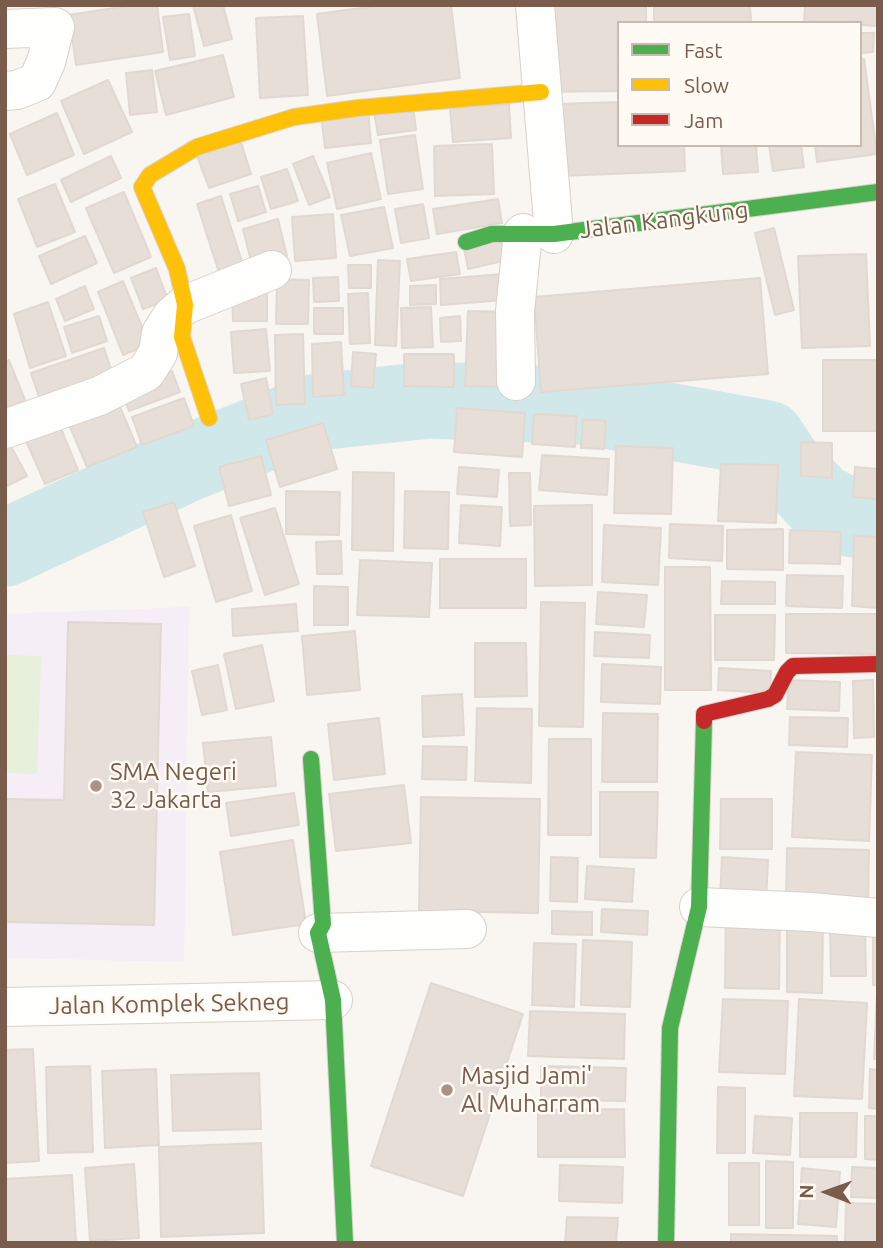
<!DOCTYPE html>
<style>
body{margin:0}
#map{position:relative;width:883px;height:1248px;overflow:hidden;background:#f9f5f0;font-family:Ubuntu,sans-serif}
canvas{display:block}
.frame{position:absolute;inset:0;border:7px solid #7a5c4d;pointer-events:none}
.legend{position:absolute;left:617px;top:21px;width:245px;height:126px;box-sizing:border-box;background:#fffaf3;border:2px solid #cabbb1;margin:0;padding:9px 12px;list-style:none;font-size:21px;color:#7a5c4d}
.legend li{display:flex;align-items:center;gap:14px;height:35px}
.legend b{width:35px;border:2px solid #cabbb1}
.north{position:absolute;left:792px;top:1157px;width:70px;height:70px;-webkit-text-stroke:5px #fffaf3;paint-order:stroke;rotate:271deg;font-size:19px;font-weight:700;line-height:28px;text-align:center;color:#7a5c4d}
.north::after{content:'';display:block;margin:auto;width:24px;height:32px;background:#7a5c4d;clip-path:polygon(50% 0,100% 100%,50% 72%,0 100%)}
</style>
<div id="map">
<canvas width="883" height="1248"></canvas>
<div class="frame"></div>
<ul class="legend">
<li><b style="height:9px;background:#4caf50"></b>Fast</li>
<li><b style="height:9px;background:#ffc107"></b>Slow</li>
<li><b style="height:9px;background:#c62828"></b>Jam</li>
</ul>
<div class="north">N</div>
</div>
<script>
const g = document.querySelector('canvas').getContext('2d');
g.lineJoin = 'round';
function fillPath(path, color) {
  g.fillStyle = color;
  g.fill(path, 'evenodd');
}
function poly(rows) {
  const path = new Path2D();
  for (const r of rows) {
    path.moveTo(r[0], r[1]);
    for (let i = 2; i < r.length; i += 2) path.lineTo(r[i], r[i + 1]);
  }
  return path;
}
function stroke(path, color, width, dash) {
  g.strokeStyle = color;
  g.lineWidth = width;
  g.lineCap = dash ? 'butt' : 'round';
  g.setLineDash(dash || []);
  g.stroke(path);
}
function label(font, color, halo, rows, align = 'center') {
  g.font = font + ' Ubuntu,sans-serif';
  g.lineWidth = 5;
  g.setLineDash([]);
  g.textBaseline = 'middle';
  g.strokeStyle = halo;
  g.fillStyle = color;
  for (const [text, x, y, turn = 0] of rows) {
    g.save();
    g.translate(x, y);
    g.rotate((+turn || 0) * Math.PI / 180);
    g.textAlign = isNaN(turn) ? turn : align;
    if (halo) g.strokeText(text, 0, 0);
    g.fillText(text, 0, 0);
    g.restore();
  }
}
const education = poly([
 [189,607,184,962,5,958,5,614]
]);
const green = poly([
 [5,655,41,656,37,774,5,773]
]);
const river = poly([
 [5,548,183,465,316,412,430,400,584,406,767,439,783,463,819,501,853,519,878,523]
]);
const building = poly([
 [133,5,157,5,163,52,76,65,69,15,133,5],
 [193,5,223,5,232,39,204,46,193,5],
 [383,5,451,5,460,78,327,96,317,14,383,5],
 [547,5,646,5,646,23,619,23,619,91,548,92,547,5],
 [654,5,750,5,751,23,654,23,654,5],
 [805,5,878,5,877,26,860,25,860,23,804,23,805,5],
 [189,14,195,56,170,60,163,17,189,14],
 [303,16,308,95,260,98,256,18,303,16],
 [860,33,874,33,873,52,860,53,860,33],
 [223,55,234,97,166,115,155,71,223,55],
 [864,59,877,154,817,162,815,145,860,145,860,60,864,59],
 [152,70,157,112,130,115,126,73,152,70],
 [108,80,132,132,84,154,61,101,108,80],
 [619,102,619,145,684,145,685,171,560,176,557,104,619,102],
 [509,104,511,138,453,142,450,108,509,104],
 [413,106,416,130,378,135,374,112,413,106],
 [368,110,371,143,325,148,321,114,368,110],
 [57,113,74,155,27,175,10,134,57,113],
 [415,135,423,189,388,194,380,140,415,135],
 [240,139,251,174,209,188,196,153,240,139],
 [492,144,494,194,435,196,434,146,492,144],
 [721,145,756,145,758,172,723,174,721,145],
 [769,145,801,145,804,167,773,171,769,145],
 [371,153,381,199,337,209,327,163,371,153],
 [111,156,121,178,71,202,61,180,111,156],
 [313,156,330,197,309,205,293,164,313,156],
 [287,169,298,201,271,209,261,177,287,169],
 [55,184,75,232,37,247,18,199,55,184],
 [258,186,266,212,238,221,230,194,258,186],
 [124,192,151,257,114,273,86,208,124,192],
 [221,196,245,271,221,279,197,204,221,196],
 [498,199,502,223,437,234,433,209,498,199],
 [423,204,429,238,401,243,395,209,423,204],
 [384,207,393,248,350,256,341,215,384,207],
 [333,214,336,258,295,261,292,217,333,214],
 [278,219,287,256,252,265,243,229,278,219],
 [774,228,794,310,775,315,755,233,774,228],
 [85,236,97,263,51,284,39,256,85,236],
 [511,236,516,258,468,269,464,248,511,236],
 [456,252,460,274,411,281,407,259,456,252],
 [866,254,870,346,802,348,798,256,866,254],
 [378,260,400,261,396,346,375,345,378,260],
 [348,265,371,265,371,288,349,288,348,265],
 [156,268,168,300,143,309,131,278,156,268],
 [504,274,506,300,441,305,440,279,504,274],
 [338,277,339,301,314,302,313,278,338,277],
 [760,278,768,374,541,392,534,297,760,278],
 [277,279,309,280,308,324,276,324,277,279],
 [123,281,149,344,123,355,98,292,123,281],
 [436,285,436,304,410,305,410,286,436,285],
 [85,286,94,309,65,321,56,299,85,286],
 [232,292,267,292,267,321,233,321,232,292],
 [368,293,370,343,350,344,348,294,368,293],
 [48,302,66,356,30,368,14,314,48,302],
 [431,307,433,347,402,348,401,308,431,307],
 [314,308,343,308,343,334,314,334,314,308],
 [468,311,509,312,505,387,465,386,468,311],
 [99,316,107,341,72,353,64,327,99,316],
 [460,316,461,341,441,342,440,318,460,316],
 [266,329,270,371,234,373,231,332,266,329],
 [303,334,305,404,276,405,275,335,303,334],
 [341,342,344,395,313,397,312,344,341,342],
 [104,348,115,381,42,406,31,373,104,348],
 [353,352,376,354,373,388,351,386,353,352],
 [404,354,454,354,454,387,404,386,404,354],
 [9,360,30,412,5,422,5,362,9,360],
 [823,360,878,360,878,431,823,431,823,360],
 [172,371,180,392,129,411,121,390,172,371],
 [266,378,273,414,249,420,241,384,266,378],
 [184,398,194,426,142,445,132,417,184,398],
 [118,402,137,447,87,467,68,422,118,402],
 [457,408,525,413,522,457,454,452,457,408],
 [534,414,577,416,575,447,532,444,534,414],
 [57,419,78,470,45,484,23,434,57,419],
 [583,419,606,421,604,449,581,448,583,419],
 [323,423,337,469,280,487,266,440,323,423],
 [5,435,27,476,7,486,5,482,5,435],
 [801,442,832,443,832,478,801,476,801,442],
 [616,446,673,448,671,514,614,513,616,446],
 [542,455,609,459,607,495,539,490,542,455],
 [261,456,271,495,229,506,219,467,261,456],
 [721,464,778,465,776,523,718,521,721,464],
 [459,467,499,470,497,497,457,494,459,467],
 [855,467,878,469,878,499,853,497,855,467],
 [353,472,394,473,393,551,352,550,353,472],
 [509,473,530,473,531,525,510,526,509,473],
 [286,491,340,492,339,535,286,534,286,491],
 [405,491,449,492,448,549,404,548,405,491],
 [174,502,195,566,164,577,143,512,174,502],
 [461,505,502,507,500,546,459,543,461,505],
 [592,505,592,585,535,586,534,506,592,505],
 [275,508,299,584,265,595,240,518,275,508],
 [231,515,252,591,216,602,194,526,231,515],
 [670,524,723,526,722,561,669,558,670,524],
 [604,525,661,528,658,585,602,582,604,525],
 [783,529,783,570,727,569,727,530,783,529],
 [790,530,841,532,840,564,789,563,790,530],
 [854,536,878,537,878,608,852,606,854,536],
 [341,541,342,574,317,574,316,542,341,541],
 [440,559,526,559,526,608,440,608,440,559],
 [360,560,432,563,429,617,357,615,360,560],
 [665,567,710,567,711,690,665,690,665,567],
 [787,575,843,576,842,608,786,606,787,575],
 [722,581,775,582,775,604,721,604,722,581],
 [314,586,348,587,348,625,314,625,314,586],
 [598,592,647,595,644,627,596,624,598,592],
 [541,602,585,603,583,727,539,726,541,602],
 [296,604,298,631,233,636,232,609,296,604],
 [786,614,878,614,878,654,786,653,786,614],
 [715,615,775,615,774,660,715,660,715,615],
 [68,622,161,624,154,925,5,922,5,799,64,800,68,622],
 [355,631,360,690,307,695,302,636,355,631],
 [595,632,650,635,649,658,594,656,595,632],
 [475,643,526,643,527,696,475,697,475,643],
 [262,645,274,701,236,709,224,654,262,645],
 [602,664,661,667,660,704,601,702,602,664],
 [218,665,227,710,202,715,192,671,218,665],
 [719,668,771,671,770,693,718,690,719,668],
 [789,680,840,682,839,711,787,709,789,680],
 [873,680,874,737,854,738,853,681,873,680],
 [462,694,464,735,423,737,422,696,462,694],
 [477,708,532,709,531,783,475,781,477,708],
 [603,713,658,714,657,782,602,782,603,713],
 [790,717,848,718,847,747,789,745,790,717],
 [379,718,385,774,334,780,328,724,379,718],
 [271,737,276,786,208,792,203,743,271,737],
 [549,739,591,739,591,835,548,835,549,739],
 [423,746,467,747,466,780,422,779,423,746],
 [796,752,872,755,869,841,792,837,796,752],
 [404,785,411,843,336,851,329,794,404,785],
 [600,792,658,792,656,858,600,857,600,792],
 [294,793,299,825,231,836,226,803,294,793],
 [421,797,540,799,538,913,419,911,421,797],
 [721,799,772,799,772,849,720,849,721,799],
 [293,840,306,924,233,935,220,852,293,840],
 [787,848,869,850,868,902,786,900,787,848],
 [551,857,578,858,577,902,550,901,551,857],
 [722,857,768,860,766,901,720,899,722,857],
 [587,866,634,869,632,902,585,899,587,866],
 [602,909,648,911,647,935,601,932,602,909],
 [552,911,592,912,592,935,552,934,552,911],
 [726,914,780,915,779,989,725,988,726,914],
 [787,921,823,922,822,993,787,992,787,921],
 [865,924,866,976,831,976,830,925,865,924],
 [873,925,878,925,878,985,873,985,873,925],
 [583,940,632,942,630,1007,581,1005,583,940],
 [534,943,576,944,574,1007,532,1005,534,943],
 [431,983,523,1014,463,1196,371,1166,431,983],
 [877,992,878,992,878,1059,874,1059,877,992],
 [723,999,788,1001,785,1074,719,1072,723,999],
 [799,999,867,1003,862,1099,794,1096,799,999],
 [530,1011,625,1014,624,1059,528,1056,530,1011],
 [33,1049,39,1161,5,1163,5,1050,33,1049],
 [90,1066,93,1152,48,1153,46,1067,90,1066],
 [541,1066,626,1068,625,1101,541,1100,541,1066],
 [156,1069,159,1145,105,1148,102,1071,156,1069],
 [870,1069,878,1070,878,1109,869,1108,870,1069],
 [259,1073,261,1129,173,1131,171,1075,259,1073],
 [718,1087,745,1088,745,1153,717,1153,718,1087],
 [624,1109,625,1157,538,1157,538,1110,624,1109],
 [800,1113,857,1113,856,1157,800,1157,800,1113],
 [755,1116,792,1118,790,1155,753,1153,755,1116],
 [865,1116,878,1116,878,1160,865,1159,865,1116],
 [261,1143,264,1233,161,1237,159,1147,261,1143],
 [766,1161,793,1162,793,1228,766,1228,766,1161],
 [729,1163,759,1163,759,1225,729,1225,729,1163],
 [134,1164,139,1238,90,1241,85,1168,134,1164],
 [560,1165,623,1167,622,1203,559,1201,560,1165],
 [852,1167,878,1168,878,1198,851,1197,852,1167],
 [802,1168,840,1172,836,1227,798,1224,802,1168],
 [72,1175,76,1243,5,1243,5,1179,72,1175],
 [846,1203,878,1204,878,1243,845,1243,846,1203],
 [567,1217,618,1218,616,1243,565,1243,567,1217],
 [731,1234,837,1236,837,1243,731,1243,731,1234]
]);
const street = poly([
 [535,5,554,234],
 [5,29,55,27,46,62,37,82,17,90,5,91],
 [516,381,515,311,523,233],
 [5,429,99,396,146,372,158,353,161,333,172,316,185,305,272,270],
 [699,907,811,912,878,918],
 [318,933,467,929],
 [5,1007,333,1000]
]);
const fast = poly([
 [466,242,492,234,554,234,878,192],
 [311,759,323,924,318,933,333,1000,345,1243],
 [666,1243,670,1028,699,907,704,721]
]);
const slow = poly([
 [209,418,182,337,185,305,177,269,142,187,150,175,197,147,294,117,358,108,541,92]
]);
const jam = poly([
 [704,721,704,714,768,699,775,695,787,672,793,666,878,664]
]);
const markers = [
 [96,786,7,"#a69286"],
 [447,1090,7,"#a69286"]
];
const streetNames = [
 ["Jalan Kangkung",664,220,-7],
 ["Jalan Komplek Sekneg",169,1004,-1]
];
const poiNames = [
 ["SMA Negeri",110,772],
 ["32 Jakarta",110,800],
 ["Masjid Jami'",461,1076],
 ["Al Muharram",461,1104]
];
fillPath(education, '#f6eef6');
fillPath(green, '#e7f0db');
stroke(river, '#d0e8ea', 77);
fillPath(building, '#e6ded7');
stroke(building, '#e2d8d2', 2);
stroke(street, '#d7d1cb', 40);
stroke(fast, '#d9d2cb', 18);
stroke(slow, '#d9d2cb', 18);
stroke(jam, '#d9d2cb', 18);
stroke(street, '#fefefd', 38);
stroke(fast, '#4caf50', 16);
stroke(slow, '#ffc107', 16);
stroke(jam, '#c62828', 16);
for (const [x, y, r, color] of markers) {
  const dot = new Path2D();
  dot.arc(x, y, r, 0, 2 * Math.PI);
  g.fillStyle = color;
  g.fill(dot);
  stroke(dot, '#fffaf3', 2.5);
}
label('24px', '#7a5c4d', '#fffaf3', streetNames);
label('24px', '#7a5c4d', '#fffaf3', poiNames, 'left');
</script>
